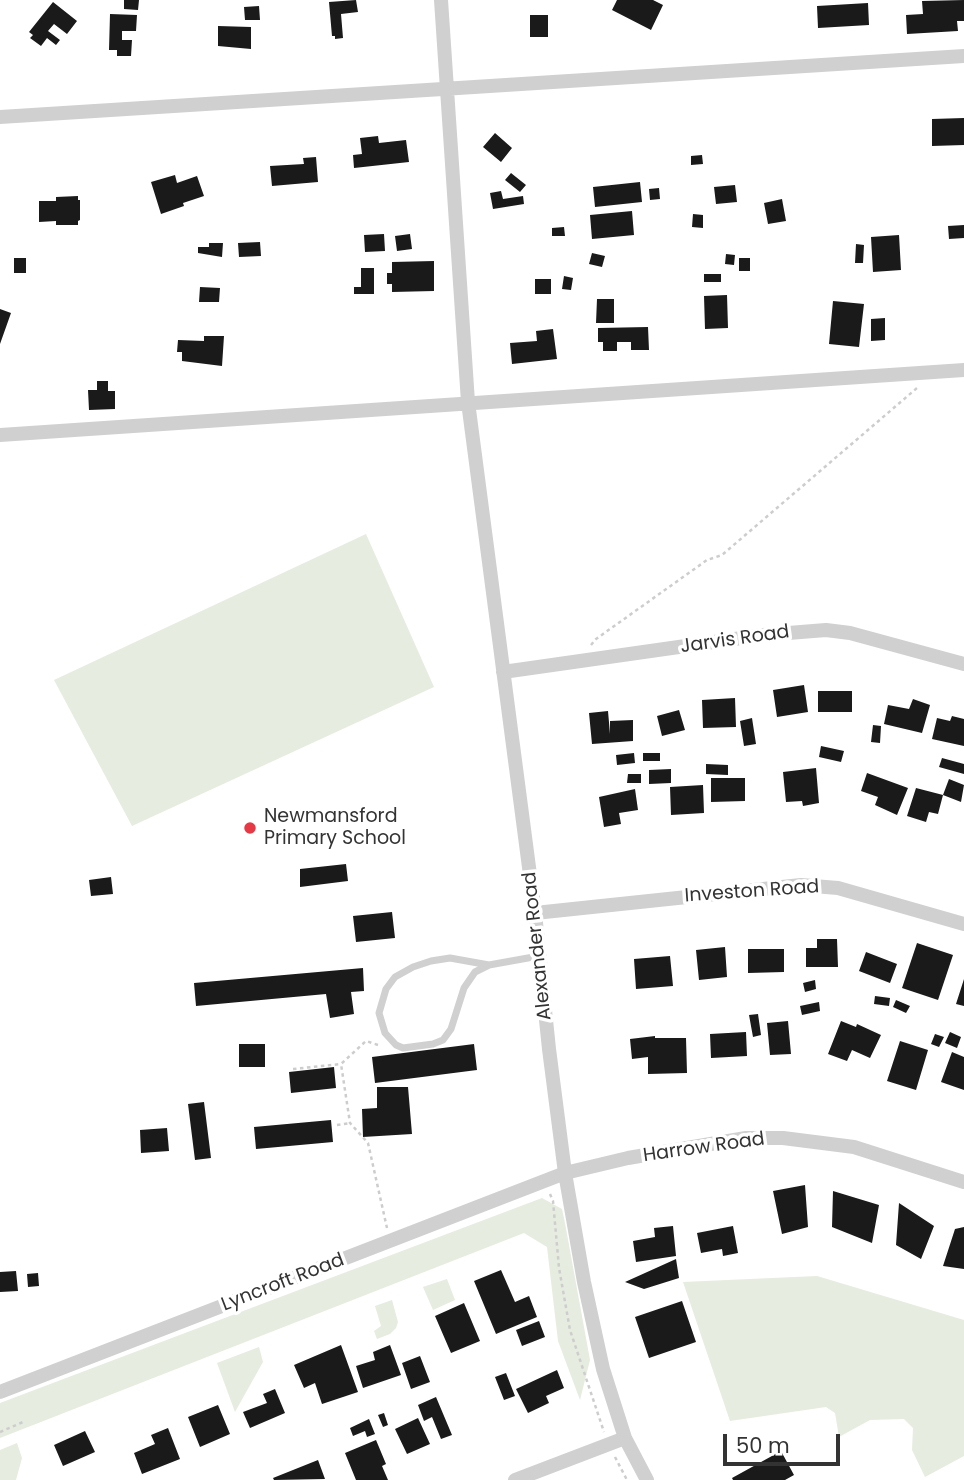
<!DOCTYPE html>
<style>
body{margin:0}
#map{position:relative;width:964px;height:1480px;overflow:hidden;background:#fff;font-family:Poppins,sans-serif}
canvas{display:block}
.scale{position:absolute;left:723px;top:1434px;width:117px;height:32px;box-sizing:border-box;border:4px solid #333;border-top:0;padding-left:9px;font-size:21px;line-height:24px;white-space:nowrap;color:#333;-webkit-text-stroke:5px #fff;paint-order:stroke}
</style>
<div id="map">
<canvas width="964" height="1480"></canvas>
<div class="scale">50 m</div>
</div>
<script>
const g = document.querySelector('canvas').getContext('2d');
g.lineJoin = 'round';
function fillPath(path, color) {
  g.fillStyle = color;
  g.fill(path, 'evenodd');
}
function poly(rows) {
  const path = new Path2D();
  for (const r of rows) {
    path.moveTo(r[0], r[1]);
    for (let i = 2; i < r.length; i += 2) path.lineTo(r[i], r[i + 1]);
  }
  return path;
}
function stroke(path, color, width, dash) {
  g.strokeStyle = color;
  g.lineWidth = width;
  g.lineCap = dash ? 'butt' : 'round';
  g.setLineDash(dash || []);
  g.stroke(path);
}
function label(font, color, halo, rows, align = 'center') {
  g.font = font + ' Poppins,sans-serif';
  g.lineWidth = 7;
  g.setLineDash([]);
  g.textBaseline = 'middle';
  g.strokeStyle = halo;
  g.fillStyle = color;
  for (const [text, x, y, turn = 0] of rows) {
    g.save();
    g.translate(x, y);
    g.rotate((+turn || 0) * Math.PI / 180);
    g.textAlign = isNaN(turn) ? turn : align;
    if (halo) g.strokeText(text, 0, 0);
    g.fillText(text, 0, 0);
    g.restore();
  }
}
const green = poly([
 [366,534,434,687,132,826,54,680],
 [542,1198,562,1209,565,1223,590,1360,580,1400,558,1341,547,1247,524,1233,0,1438,0,1403],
 [817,1276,964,1320,964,1456,925,1477,912,1450,913,1428,904,1419,870,1420,839,1437,835,1413,826,1407,730,1421,683,1282],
 [447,1279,455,1300,433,1310,423,1287],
 [392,1300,398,1322,396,1328,390,1334,377,1339,374,1331,381,1326,375,1306],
 [259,1347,263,1362,235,1412,217,1363],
 [17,1443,22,1458,16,1480,0,1480,0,1450]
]);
const building = poly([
 [124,0,139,0,138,10,124,9],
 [356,0,358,12,341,14,343,38,335,39,335,36,332,36,329,2],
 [617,0,653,0,663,5,651,30,612,10],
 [964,0,964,21,957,21,958,31,907,34,906,15,923,14,922,1],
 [53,2,77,21,67,34,54,24,48,31,60,40,56,45,47,38,41,46,30,38,33,35,29,32],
 [868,3,869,25,818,28,817,6],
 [259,6,260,20,245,20,244,7],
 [110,14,137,15,136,31,122,31,122,40,132,40,131,56,117,56,117,50,109,50],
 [530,15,548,15,548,37,530,37],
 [218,26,251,27,251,49,218,46],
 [964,118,964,145,932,146,932,119],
 [495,133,512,148,501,162,483,147],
 [378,136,379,143,406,140,409,162,354,168,353,155,362,154,360,138],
 [702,155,703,164,691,165,691,156],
 [316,157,318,182,272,186,270,166,304,164,303,158],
 [511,173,526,185,520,192,505,180],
 [175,175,177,183,197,176,204,196,183,203,184,206,161,214,151,182],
 [640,182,642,202,595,207,593,187],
 [735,185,737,202,716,204,714,187],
 [659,188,660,199,650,200,649,189],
 [501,191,503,199,523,196,524,204,493,209,490,193],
 [78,196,78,200,80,200,80,220,78,221,78,225,56,225,56,221,39,222,39,201,56,201,56,197],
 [782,199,786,221,768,224,764,203],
 [632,211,634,235,592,239,590,215],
 [693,214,703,215,703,228,692,227],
 [964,225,964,238,949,239,948,226],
 [564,227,565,236,552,236,552,228],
 [384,234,385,251,365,252,364,235],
 [410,234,412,249,397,251,395,236],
 [899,235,901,270,873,272,871,237],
 [260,242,261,256,239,257,238,243],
 [209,243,223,243,222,257,198,253,198,247,209,247],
 [856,244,864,245,863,263,855,263],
 [592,253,605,256,602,267,589,264],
 [726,254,735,255,734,265,725,264],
 [14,258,26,258,26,273,14,273],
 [739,258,750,258,750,271,739,271],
 [434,261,434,291,392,292,392,284,387,284,387,273,392,273,392,262],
 [361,268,374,268,374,294,354,294,354,287,361,287],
 [704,274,721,274,721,282,704,282],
 [564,276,573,278,571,290,562,289],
 [535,279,551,279,551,294,535,294],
 [200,287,220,288,219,302,199,302],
 [727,295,728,328,705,329,704,296],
 [597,299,614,299,614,323,596,323],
 [833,301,864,304,859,347,829,344],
 [0,309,11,313,0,344],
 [885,318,885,340,871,341,871,319],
 [648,327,649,350,631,350,631,342,617,342,617,351,603,351,603,342,598,342,598,328],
 [553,329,557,359,512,364,510,343,537,341,536,331],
 [204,336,224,336,222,366,182,361,182,352,177,352,178,340,204,341],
 [97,381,108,381,108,391,115,391,115,409,89,410,88,390,97,390],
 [804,685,808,712,777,717,773,690],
 [818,691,852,691,852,712,818,712],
 [735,698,736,727,703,728,702,700],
 [913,699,930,705,922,733,884,724,888,705,909,709],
 [679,710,685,730,662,736,657,716],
 [608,711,610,734,610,721,633,720,633,741,592,744,589,713],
 [952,716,964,719,964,746,932,739,937,718,950,721],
 [752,718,756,744,744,746,740,721],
 [873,725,881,726,880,743,871,742],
 [821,746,844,751,841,762,819,757],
 [634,753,635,763,617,765,616,755],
 [643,753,660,753,660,761,643,761],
 [942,758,964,764,964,774,939,767],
 [706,764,728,765,728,775,706,774],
 [816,768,819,803,803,806,802,801,786,802,783,772],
 [671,769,671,783,649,784,649,770],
 [867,773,908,788,897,815,875,805,878,797,861,791],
 [628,774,641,774,641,783,627,783],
 [711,778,745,778,745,801,711,802],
 [949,779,964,785,961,802,943,795],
 [703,785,704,813,671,815,670,787],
 [916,788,943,795,938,814,929,812,926,822,907,816],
 [635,789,638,810,619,813,621,824,604,827,599,797],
 [346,864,348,881,300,887,300,869],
 [111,877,113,894,91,896,89,880],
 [392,912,395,938,356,942,353,916],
 [817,939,837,939,838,967,806,967,806,948,817,948],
 [917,943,953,955,938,1000,902,988],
 [725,947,727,977,699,980,696,950],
 [748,949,784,949,784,972,748,973],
 [866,952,897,964,890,983,859,971],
 [670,956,673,986,636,989,634,959],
 [363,968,364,991,351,992,354,1014,330,1018,326,994,196,1006,194,983],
 [964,979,964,1006,956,1004],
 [815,980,816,989,805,992,803,983],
 [875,996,890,998,889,1006,874,1004],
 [896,1000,910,1006,906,1013,893,1007],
 [819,1002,820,1011,802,1015,800,1006],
 [758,1014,761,1035,753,1037,749,1015],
 [788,1021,791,1054,770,1055,767,1023],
 [841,1021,856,1027,857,1024,881,1035,870,1058,852,1050,847,1061,828,1054],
 [746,1032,747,1056,711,1058,710,1034],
 [950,1032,961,1037,957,1048,945,1043],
 [935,1034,944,1037,939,1047,931,1044],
 [655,1036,655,1038,686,1038,687,1073,648,1074,648,1057,632,1059,630,1039],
 [900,1041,928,1050,916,1090,887,1081],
 [239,1044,265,1044,265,1067,239,1067],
 [474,1044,477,1070,375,1083,372,1057],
 [952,1052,964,1057,964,1090,941,1082],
 [334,1067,336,1088,291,1093,289,1072],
 [377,1087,408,1087,412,1134,363,1137,362,1109,377,1108],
 [204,1102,211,1158,195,1160,188,1104],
 [331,1120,333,1142,256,1149,254,1127],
 [167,1128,169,1151,141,1153,140,1130],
 [805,1185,808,1227,782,1234,773,1191],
 [833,1191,879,1205,872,1243,832,1227],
 [899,1203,934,1226,921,1259,896,1245],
 [673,1226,676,1256,636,1262,633,1241,655,1237,654,1228],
 [733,1226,738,1253,723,1256,722,1249,701,1253,697,1233],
 [964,1227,964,1269,943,1266,955,1229],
 [676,1259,679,1278,644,1289,625,1282],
 [501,1270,515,1302,529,1296,537,1317,496,1334,474,1281],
 [16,1271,18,1291,0,1292,0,1272],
 [38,1273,39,1286,28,1287,27,1274],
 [682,1301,696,1342,649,1358,635,1317],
 [464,1303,480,1341,451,1353,435,1316],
 [539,1321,545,1337,522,1346,516,1330],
 [341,1345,358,1392,322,1404,315,1383,304,1388,294,1365],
 [390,1345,401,1375,363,1388,356,1366,375,1360,373,1352],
 [420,1356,430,1382,411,1389,402,1363],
 [557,1370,564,1388,546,1396,549,1403,528,1413,516,1389],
 [506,1373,515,1396,504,1400,495,1377],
 [275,1389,285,1413,250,1428,243,1412,267,1403,263,1394],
 [436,1397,452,1435,441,1439,432,1417,424,1421,418,1405],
 [218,1405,230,1434,200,1447,188,1417],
 [384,1413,388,1425,383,1427,378,1415],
 [418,1418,430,1444,407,1454,395,1429],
 [369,1419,375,1434,367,1437,365,1431,353,1436,350,1428],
 [168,1428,180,1459,142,1474,134,1453,155,1444,151,1435],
 [85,1431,95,1452,63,1466,54,1445],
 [376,1440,386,1464,382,1466,388,1480,356,1480,345,1453],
 [781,1451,794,1475,785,1480,733,1480,732,1478],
 [318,1460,325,1479,274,1480,273,1478]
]);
const path = poly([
 [591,645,596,639,707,560,722,555,917,388],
 [378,1045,366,1041,341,1064,350,1123,368,1143,387,1228],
 [293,1069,341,1064],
 [337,1125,350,1123],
 [550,1194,553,1201,559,1268,570,1330,604,1432],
 [0,1432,23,1422],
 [615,1457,627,1480]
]);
const service = poly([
 [489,965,450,958,431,961,413,967,395,977,386,989,379,1013,385,1033,396,1045,403,1048,433,1044,443,1040,451,1029,464,988,475,972,489,965,539,956]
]);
const minor = poly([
 [441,0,468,402,535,913,549,1049,565,1173,584,1282,603,1369,625,1438,647,1480],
 [0,117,964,56],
 [0,435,964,370],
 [503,672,763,635,826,630,850,633,964,664],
 [535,913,801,885,838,888,964,924],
 [0,1392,565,1173,628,1158,746,1138,783,1138,854,1147,964,1182],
 [515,1480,625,1438]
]);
const markers = [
 [250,828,7,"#e63946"]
];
const streetNames = [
 ["Jarvis Road",735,640,-8],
 ["Investon Road",752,892,-4],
 ["Alexander Road",538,946,-96],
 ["Harrow Road",704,1148,-8],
 ["Lyncroft Road",283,1283,-21]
];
const poiNames = [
 ["Newmansford",264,817],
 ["Primary School",264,839]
];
fillPath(green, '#e6ecdf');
fillPath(building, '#1a1a1a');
stroke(path, '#cdcdcd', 2.5, [3.5, 3.5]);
stroke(service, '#d0d0d0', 7);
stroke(minor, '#d0d0d0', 14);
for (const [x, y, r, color] of markers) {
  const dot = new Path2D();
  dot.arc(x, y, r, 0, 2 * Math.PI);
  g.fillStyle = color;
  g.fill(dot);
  stroke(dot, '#fff', 2.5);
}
label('19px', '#333', '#fff', streetNames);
label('19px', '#333', '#fff', poiNames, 'left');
</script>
